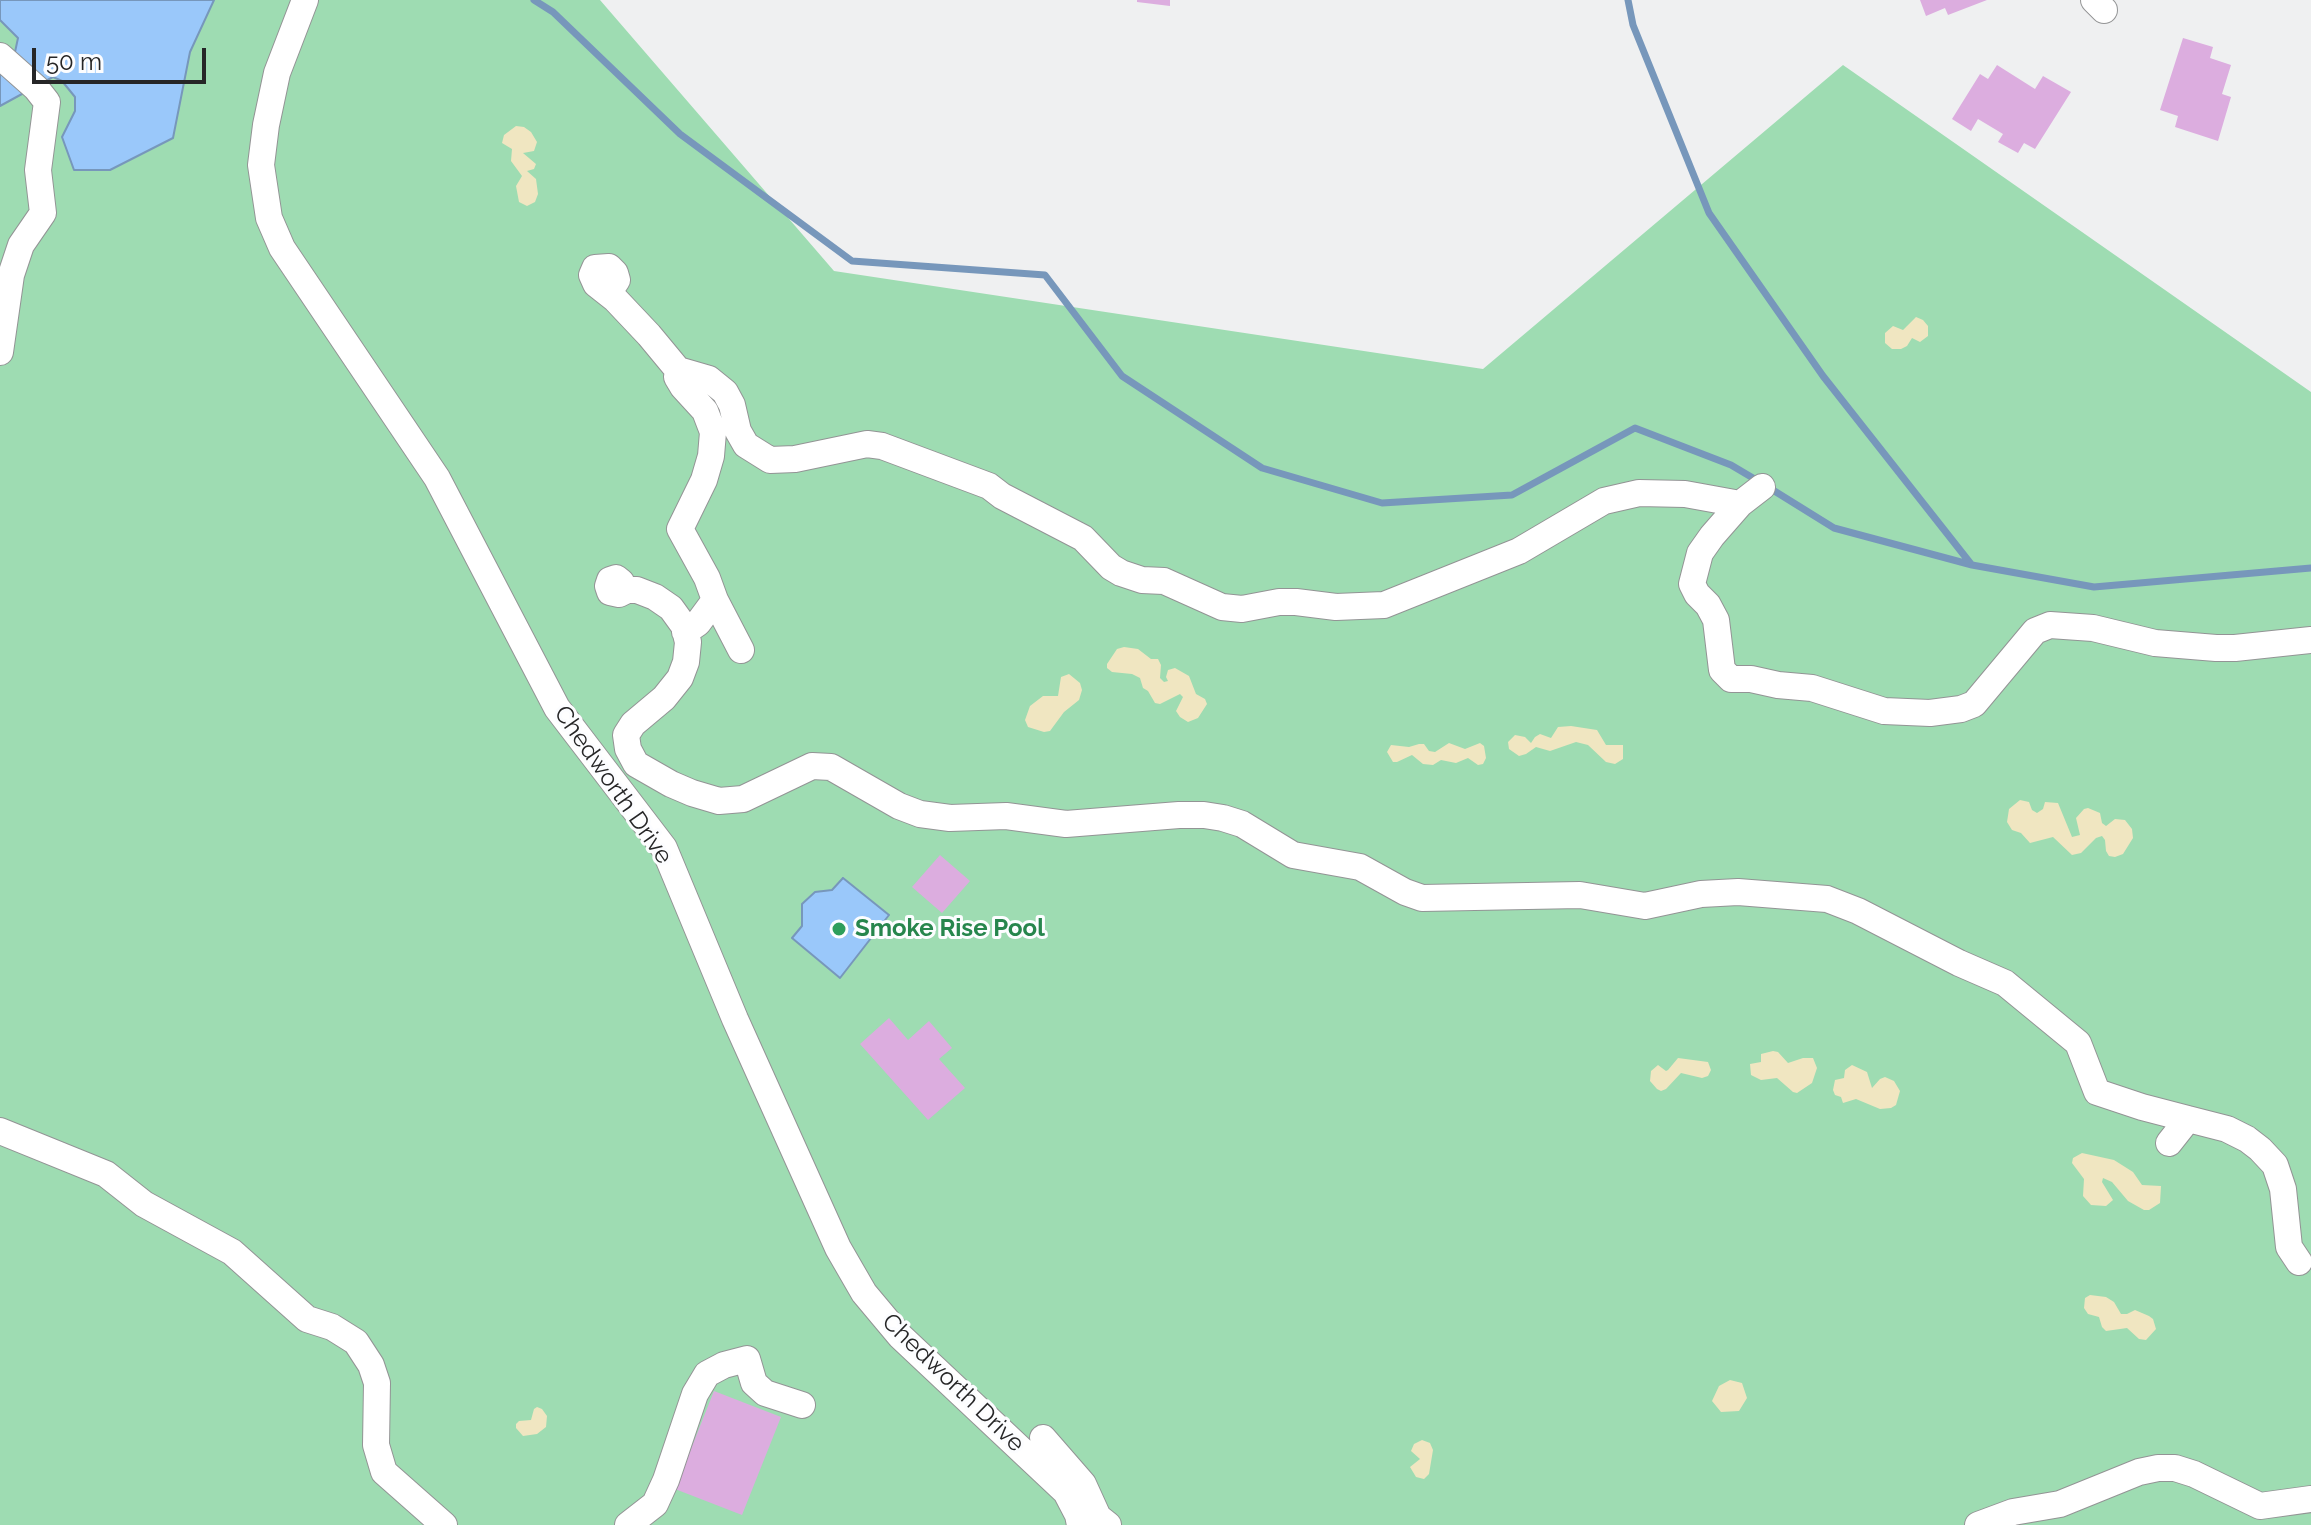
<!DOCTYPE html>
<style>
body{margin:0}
#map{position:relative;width:2311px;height:1525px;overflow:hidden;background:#eff0f1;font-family:Raleway,sans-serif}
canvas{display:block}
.scale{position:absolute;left:32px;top:48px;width:174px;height:36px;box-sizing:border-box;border:4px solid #262627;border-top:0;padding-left:10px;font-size:24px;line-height:28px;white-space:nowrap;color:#262627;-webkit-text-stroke:6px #fcfdff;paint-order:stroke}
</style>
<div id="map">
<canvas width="2311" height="1525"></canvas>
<div class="scale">50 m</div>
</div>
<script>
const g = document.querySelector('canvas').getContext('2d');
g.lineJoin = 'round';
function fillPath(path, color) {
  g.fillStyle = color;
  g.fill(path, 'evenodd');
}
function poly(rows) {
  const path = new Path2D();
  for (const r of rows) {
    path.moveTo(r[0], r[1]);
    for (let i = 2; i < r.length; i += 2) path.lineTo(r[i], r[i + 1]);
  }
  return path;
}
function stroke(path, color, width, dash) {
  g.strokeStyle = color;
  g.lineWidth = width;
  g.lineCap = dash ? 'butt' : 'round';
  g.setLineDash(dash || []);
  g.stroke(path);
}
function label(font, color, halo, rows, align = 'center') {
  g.font = font + ' Raleway,sans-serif';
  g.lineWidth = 6;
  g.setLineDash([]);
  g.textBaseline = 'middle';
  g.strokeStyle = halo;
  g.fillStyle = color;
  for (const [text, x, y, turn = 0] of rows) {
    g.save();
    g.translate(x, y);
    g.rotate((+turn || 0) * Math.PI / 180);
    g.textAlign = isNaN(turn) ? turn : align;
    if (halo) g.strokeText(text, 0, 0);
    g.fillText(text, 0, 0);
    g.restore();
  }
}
const green = poly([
 [0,0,600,0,834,271,1483,369,1843,65,2311,392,2311,1525,0,1525]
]);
const sand = poly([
 [516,126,524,127,531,132,537,142,534,151,523,153,536,164,534,169,527,171,536,179,538,194,535,202,527,206,519,202,516,186,522,176,511,161,512,149,502,143,504,135],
 [1916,317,1923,320,1928,326,1928,336,1920,342,1912,338,1907,346,1901,349,1892,349,1885,343,1885,333,1893,326,1903,330],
 [1124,647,1138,649,1151,659,1158,659,1161,665,1160,678,1164,682,1168,681,1166,677,1168,670,1175,668,1189,676,1196,694,1205,699,1207,704,1198,718,1188,722,1180,717,1176,711,1183,697,1180,694,1160,704,1155,703,1148,691,1143,688,1140,678,1132,674,1112,672,1107,668,1107,664,1117,649],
 [1069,674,1080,683,1082,690,1079,700,1064,712,1050,731,1044,732,1028,727,1025,720,1030,706,1043,696,1058,696,1061,677],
 [1571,726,1597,730,1606,745,1623,745,1623,759,1615,764,1606,762,1588,745,1576,742,1550,751,1536,747,1526,754,1519,756,1509,749,1508,742,1515,735,1525,737,1531,743,1535,737,1540,734,1551,738,1558,727],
 [1449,743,1465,749,1480,743,1484,746,1486,758,1483,764,1478,765,1468,758,1456,763,1441,760,1433,765,1423,764,1412,755,1397,762,1393,762,1387,752,1391,745,1409,747,1419,744,1424,744,1429,751,1435,752],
 [2020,800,2029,802,2032,810,2037,813,2043,809,2045,802,2058,803,2072,837,2080,835,2076,818,2084,809,2088,808,2100,813,2102,823,2106,826,2115,819,2125,820,2132,829,2133,838,2123,854,2115,857,2109,856,2106,851,2105,840,2102,836,2096,838,2081,853,2072,855,2053,837,2030,843,2021,833,2012,830,2007,822,2009,809],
 [1773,1051,1778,1052,1788,1063,1803,1058,1813,1058,1817,1068,1812,1083,1797,1093,1793,1092,1777,1078,1761,1080,1751,1075,1750,1064,1761,1062,1761,1054],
 [1678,1058,1708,1062,1711,1070,1708,1076,1702,1078,1681,1073,1666,1089,1661,1091,1657,1089,1650,1081,1651,1071,1658,1065,1666,1071,1668,1070],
 [1852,1065,1867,1072,1872,1088,1880,1079,1885,1077,1894,1081,1900,1091,1896,1105,1891,1108,1880,1109,1856,1099,1843,1103,1841,1097,1835,1095,1833,1090,1835,1080,1844,1078,1845,1070],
 [2082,1153,2114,1160,2133,1172,2142,1185,2161,1186,2160,1203,2149,1210,2144,1210,2128,1201,2112,1182,2103,1178,2102,1182,2113,1200,2106,1206,2091,1205,2083,1196,2084,1179,2072,1163,2073,1158],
 [2090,1295,2106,1297,2114,1302,2121,1314,2127,1314,2135,1310,2149,1316,2153,1319,2156,1329,2146,1340,2139,1339,2127,1328,2106,1331,2102,1327,2099,1317,2088,1314,2084,1308,2085,1298],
 [1730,1380,1742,1383,1747,1398,1739,1411,1721,1412,1712,1401,1719,1386],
 [537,1407,542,1409,547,1416,546,1427,537,1434,523,1436,516,1428,516,1424,519,1421,531,1420,534,1409],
 [1422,1440,1430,1443,1433,1450,1429,1474,1424,1479,1416,1477,1410,1467,1420,1459,1411,1451,1414,1444]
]);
const water = poly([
 [0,0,214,0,190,52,173,138,110,170,74,170,62,137,75,111,75,97,62,81,53,77,0,106,0,67,15,52,18,38,0,20,0,0],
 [843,878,889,915,840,978,792,938,802,926,802,904,815,892,832,890,843,878]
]);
const stream = poly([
 [534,0,553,12,680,134,852,261,1045,275,1122,376,1262,468,1382,503,1512,495,1635,428,1731,465,1758,481],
 [1628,0,1633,25,1709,213,1823,376,1971,564],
 [1768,487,1834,528,1972,565,2094,587,2311,568]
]);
const building = poly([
 [1137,0,1170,0,1170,6,1137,2],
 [1920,0,1987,0,1948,15,1945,8,1926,16],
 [2183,38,2213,47,2210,58,2231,65,2222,94,2231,97,2218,141,2175,127,2178,116,2160,110],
 [1997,65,2035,89,2043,76,2071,92,2035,149,2024,143,2018,153,1998,142,2003,134,1978,119,1971,131,1952,119,1980,74,1988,79],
 [940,855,970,881,942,913,912,887],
 [889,1018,908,1040,929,1021,952,1048,939,1059,965,1088,928,1120,860,1044],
 [714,1391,781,1417,742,1515,675,1489]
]);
const minor = poly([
 [305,0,277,73,266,125,261,165,269,218,282,248,437,478,557,708,664,848,735,1019,838,1248,864,1293,900,1336,1066,1492,1078,1515,1080,1525],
 [2094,0,2104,10],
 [0,56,36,88,47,102,38,170,43,213,21,245,11,275,0,352],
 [605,278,609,282,612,276,607,270,599,273,599,282,606,287,613,286,617,280,615,273,609,267,595,268,592,275,596,284,615,299,649,335,678,370,677,377,683,387,705,411,713,432,711,456,704,480,680,529,707,578,715,600],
 [678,370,709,379,725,392,732,405,738,431,746,445,770,460,795,459,867,444,882,446,989,486,1002,496,1083,538,1111,567,1121,573,1142,580,1164,581,1222,607,1242,609,1279,602,1296,602,1336,607,1384,605,1519,551,1604,501,1639,493,1685,494,1740,504],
 [1762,487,1740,504,1712,536,1700,553,1692,584,1697,594,1708,605,1716,620,1722,670,1731,679,1751,679,1778,685,1812,688,1884,711,1930,713,1961,709,1974,704,2035,631,2050,625,2093,628,2155,643,2216,648,2235,648,2311,640],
 [617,585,612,585,614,589,622,588,621,582,616,578,610,580,608,586,610,592,619,594,627,590,637,590,655,597,671,608,684,626,688,642,686,662,680,678,664,698,633,724,626,735,628,749,636,764,671,784,692,793,719,801,743,799,812,766,831,767,899,806,920,814,950,818,1006,816,1066,824,1179,815,1204,815,1223,818,1242,824,1293,855,1360,867,1405,892,1422,898,1580,895,1645,906,1701,894,1738,892,1827,899,1858,911,1959,963,2005,983,2078,1043,2097,1092,2142,1107,2188,1119],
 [685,632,698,623,715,600,741,650],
 [0,1131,106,1174,144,1204,232,1252,307,1319,332,1327,356,1342,371,1365,377,1383,376,1445,384,1472,444,1525],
 [2169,1143,2188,1119,2227,1129,2247,1139,2260,1149,2275,1165,2283,1189,2289,1247,2299,1262],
 [1043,1438,1083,1484,1098,1517,1108,1525],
 [628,1525,655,1504,666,1480,695,1394,707,1374,724,1365,747,1359,754,1383,765,1393,802,1405],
 [1978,1525,2013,1512,2060,1504,2139,1472,2158,1468,2175,1468,2194,1474,2260,1506,2311,1499]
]);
const markers = [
 [839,929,8,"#2e9e5b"]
];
const streetNames = [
 ["Chedworth Drive",613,785,55],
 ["Chedworth Drive",953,1383,44]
];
const leisureNames = [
 ["Smoke Rise Pool",855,929]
];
fillPath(green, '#9edcb2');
fillPath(sand, '#f0e6c1');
fillPath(water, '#9ac8fa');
stroke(water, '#7797bb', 2);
stroke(stream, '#7797bb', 7);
fillPath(building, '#dcaddf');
stroke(minor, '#939495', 28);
stroke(minor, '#fff', 26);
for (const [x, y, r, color] of markers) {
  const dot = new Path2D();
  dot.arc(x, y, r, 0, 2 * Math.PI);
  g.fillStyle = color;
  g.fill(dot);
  stroke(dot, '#fcfdff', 3);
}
label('24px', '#262627', '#fcfdff', streetNames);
label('bold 24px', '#27864d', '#fcfdff', leisureNames, 'left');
</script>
